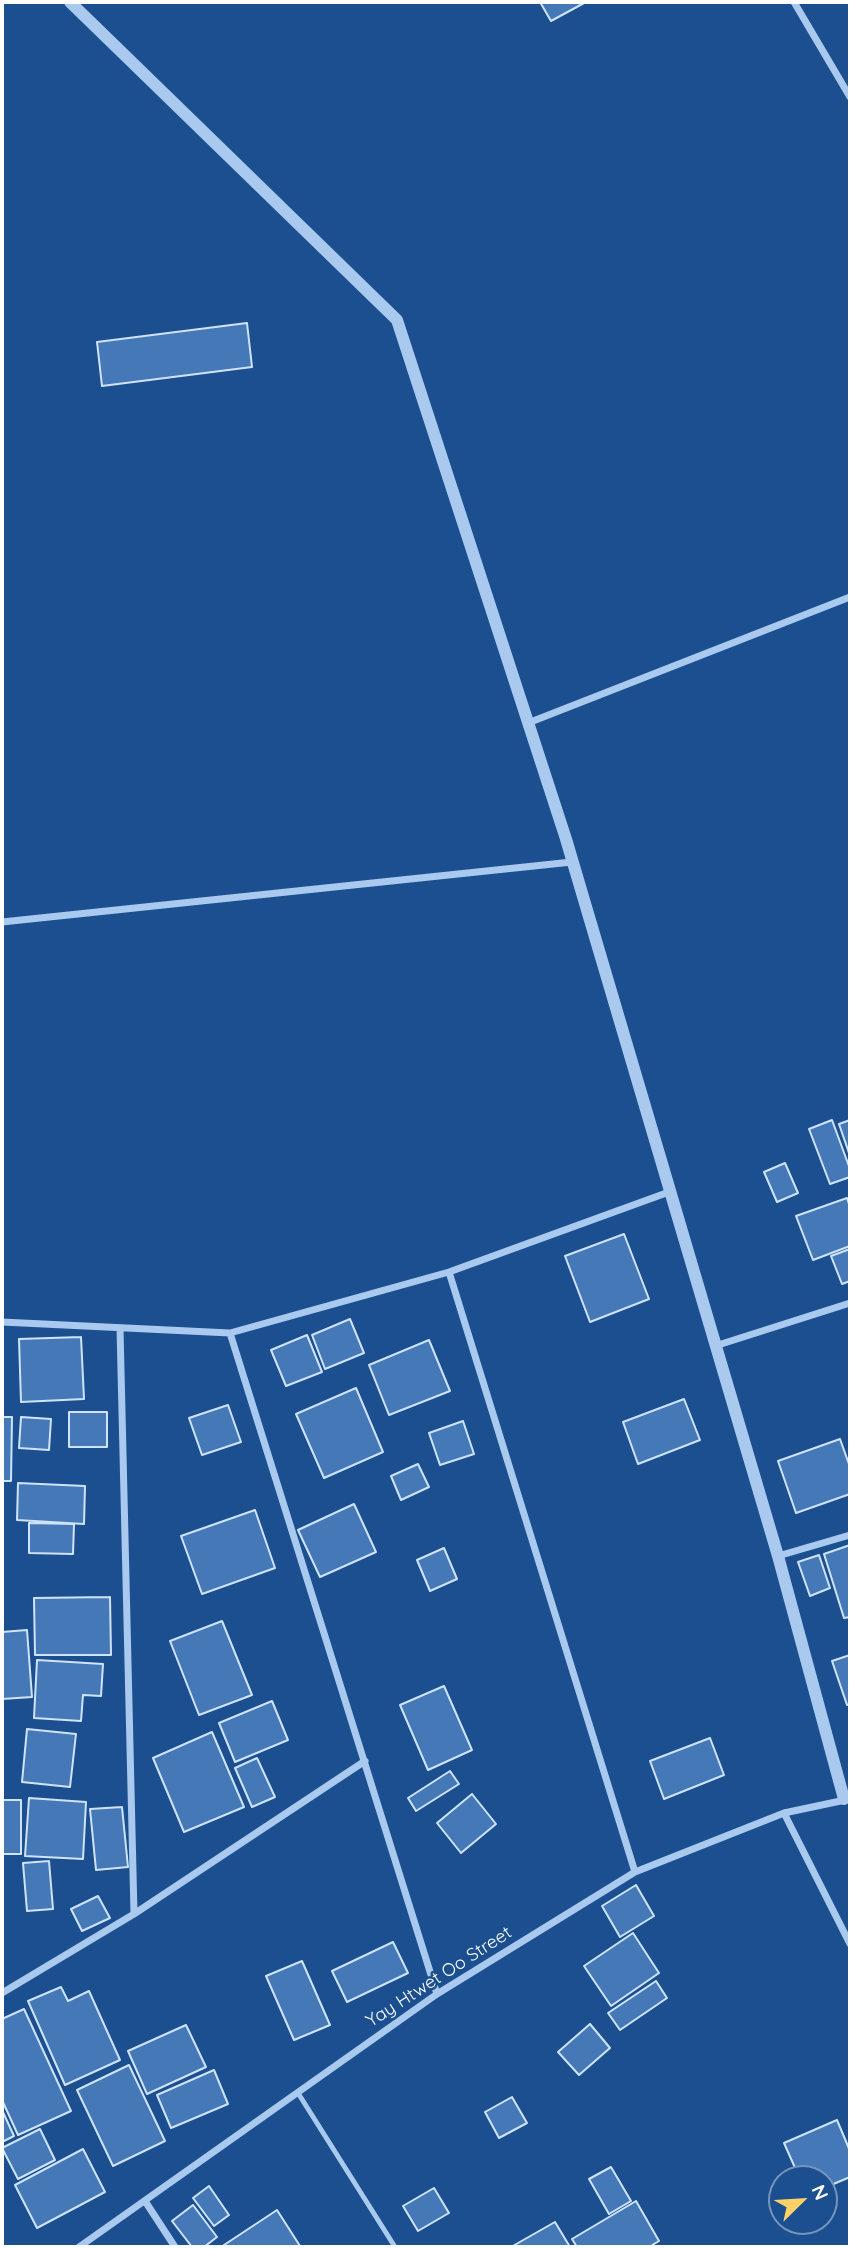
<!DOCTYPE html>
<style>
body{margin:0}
#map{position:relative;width:852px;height:2249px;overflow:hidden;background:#1b4f8f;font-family:Quicksand,sans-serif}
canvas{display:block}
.frame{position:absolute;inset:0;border:4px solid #fff;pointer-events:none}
.north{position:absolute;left:768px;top:2165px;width:70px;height:70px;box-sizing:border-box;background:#1b4f8f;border:2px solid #7695bc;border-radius:50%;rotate:66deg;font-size:19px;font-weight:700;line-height:28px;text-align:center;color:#fff}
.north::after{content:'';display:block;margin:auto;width:24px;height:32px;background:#ffd166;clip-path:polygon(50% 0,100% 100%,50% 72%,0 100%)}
</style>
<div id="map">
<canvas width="852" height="2249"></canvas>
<div class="frame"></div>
<div class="north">N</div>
</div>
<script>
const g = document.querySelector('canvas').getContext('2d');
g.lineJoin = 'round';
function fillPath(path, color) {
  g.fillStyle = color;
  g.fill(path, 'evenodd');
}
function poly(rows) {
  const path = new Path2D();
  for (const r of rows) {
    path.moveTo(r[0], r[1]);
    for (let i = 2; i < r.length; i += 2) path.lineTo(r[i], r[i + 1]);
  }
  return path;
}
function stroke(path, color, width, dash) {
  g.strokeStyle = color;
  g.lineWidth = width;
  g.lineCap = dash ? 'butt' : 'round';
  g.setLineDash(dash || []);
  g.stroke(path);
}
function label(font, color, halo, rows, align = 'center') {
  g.font = font + ' Quicksand,sans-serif';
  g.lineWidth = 5;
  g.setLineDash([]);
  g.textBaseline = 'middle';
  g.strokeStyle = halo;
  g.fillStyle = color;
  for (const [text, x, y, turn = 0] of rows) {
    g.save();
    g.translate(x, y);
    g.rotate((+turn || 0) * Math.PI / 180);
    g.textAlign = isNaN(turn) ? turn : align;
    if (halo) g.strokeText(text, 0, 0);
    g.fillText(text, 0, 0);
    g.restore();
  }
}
const building = poly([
 [540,2,586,2,551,21,540,2],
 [247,323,252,367,102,386,97,342,247,323],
 [832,1120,850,1169,850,1177,830,1184,809,1129,832,1120],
 [850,1120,850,1156,839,1124,850,1120],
 [785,1163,798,1193,777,1202,764,1172,785,1163],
 [847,1198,850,1207,850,1246,813,1260,796,1216,847,1198],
 [624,1234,649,1299,590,1322,565,1256,624,1234],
 [850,1249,850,1281,842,1284,831,1256,850,1249],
 [350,1319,364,1353,325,1369,312,1335,350,1319],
 [307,1335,322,1372,286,1386,271,1350,307,1335],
 [81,1337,84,1399,21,1402,19,1339,81,1337],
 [429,1340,450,1391,389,1415,369,1365,429,1340],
 [356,1388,383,1452,324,1478,296,1414,356,1388],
 [684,1399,700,1440,638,1464,623,1422,684,1399],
 [228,1405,241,1442,202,1455,189,1418,228,1405],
 [69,1412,107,1412,107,1447,69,1447,69,1412],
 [2,1417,12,1417,11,1481,2,1481,2,1417],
 [21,1417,51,1419,49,1450,19,1448,21,1417],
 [463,1421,474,1454,440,1465,429,1433,463,1421],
 [840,1439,850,1467,850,1494,796,1513,778,1461,840,1439],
 [418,1464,429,1487,401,1500,391,1476,418,1464],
 [18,1483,85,1486,84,1524,17,1520,18,1483],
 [354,1504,376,1552,320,1577,298,1530,354,1504],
 [255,1510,275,1568,202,1594,181,1536,255,1510],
 [29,1523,74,1524,73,1554,29,1553,29,1523],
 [850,1545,850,1617,844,1618,824,1554,850,1545],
 [444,1548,457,1579,430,1591,417,1560,444,1548],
 [819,1555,830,1588,810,1596,798,1562,819,1555],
 [110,1597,111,1655,35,1655,34,1598,110,1597],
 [222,1621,252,1695,199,1715,170,1641,222,1621],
 [27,1630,32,1697,2,1699,2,1632,27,1630],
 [850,1655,850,1704,847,1705,832,1661,850,1655],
 [37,1660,103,1664,101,1696,83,1695,81,1721,34,1718,37,1660],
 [444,1686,472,1750,428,1770,400,1705,444,1686],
 [272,1701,288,1740,235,1762,219,1723,272,1701],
 [27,1729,76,1734,70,1787,22,1782,27,1729],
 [212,1732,244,1807,184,1832,153,1758,212,1732],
 [710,1738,724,1775,664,1799,650,1761,710,1738],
 [257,1758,275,1797,252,1807,235,1768,257,1758],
 [450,1771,459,1784,416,1811,408,1798,450,1771],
 [472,1794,496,1824,461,1853,437,1823,472,1794],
 [29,1798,86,1802,83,1859,25,1856,29,1798],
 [2,1800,21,1800,21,1854,2,1854,2,1800],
 [122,1807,128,1867,96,1870,90,1809,122,1807],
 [49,1861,53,1909,27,1911,23,1863,49,1861],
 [636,1885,654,1916,620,1937,602,1906,636,1885],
 [98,1896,110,1918,82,1931,71,1909,98,1896],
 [633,1933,659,1973,611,2006,584,1966,633,1933],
 [393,1942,408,1973,347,2002,332,1971,393,1942],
 [302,1961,330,2025,294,2040,266,1976,302,1961],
 [656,1981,667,1998,620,2030,608,2013,656,1981],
 [61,1987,68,2001,89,1991,120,2060,65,2085,28,2001,61,1987],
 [24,2009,71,2111,18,2135,2,2100,2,2019,24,2009],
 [590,2024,610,2048,579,2075,558,2052,590,2024],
 [186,2025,206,2067,147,2094,128,2051,186,2025],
 [129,2065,165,2141,113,2166,77,2090,129,2065],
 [214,2070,228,2104,171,2128,157,2095,214,2070],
 [512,2097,527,2123,499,2138,485,2112,512,2097],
 [2,2110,14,2136,2,2142,2,2110],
 [837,2120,850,2151,850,2177,824,2188,824,2179,800,2179,784,2143,837,2120],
 [40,2129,55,2160,18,2179,2,2148,40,2129],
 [83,2149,105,2192,37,2228,15,2185,83,2149],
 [611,2167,631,2201,609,2214,589,2179,611,2167],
 [209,2186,229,2215,214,2226,193,2198,209,2186],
 [434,2188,449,2213,418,2231,403,2206,434,2188],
 [636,2201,659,2241,649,2247,577,2247,572,2239,636,2201],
 [193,2205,217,2237,204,2247,192,2247,172,2221,193,2205],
 [277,2210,300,2246,299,2247,221,2247,277,2210],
 [555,2222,570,2247,511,2247,555,2222]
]);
const service = poly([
 [298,2093,395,2247]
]);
const minor = poly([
 [794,2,850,97],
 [528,723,850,597],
 [2,922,572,862],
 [449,1272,635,1872],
 [2,1322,230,1333,449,1272,669,1192],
 [120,1328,134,1914],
 [230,1333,437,1994],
 [715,1346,850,1303],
 [778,1556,850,1535],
 [784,1813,850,1944],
 [2,1993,134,1914,365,1761],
 [145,2201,175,2247],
 [79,2247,437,1994,635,1872,784,1813,850,1799]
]);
const tertiary = poly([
 [70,2,397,320,566,839,778,1556,844,1799]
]);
const streetNames = [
 ["Yay Htwet Oo Street",439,1977,-33]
];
fillPath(building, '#4478b7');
stroke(building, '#cfe3fa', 2);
stroke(service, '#a9c9ee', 5);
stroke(minor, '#a9c9ee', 7);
stroke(tertiary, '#a9c9ee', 12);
label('18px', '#fff', '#1b4f8f', streetNames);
</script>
